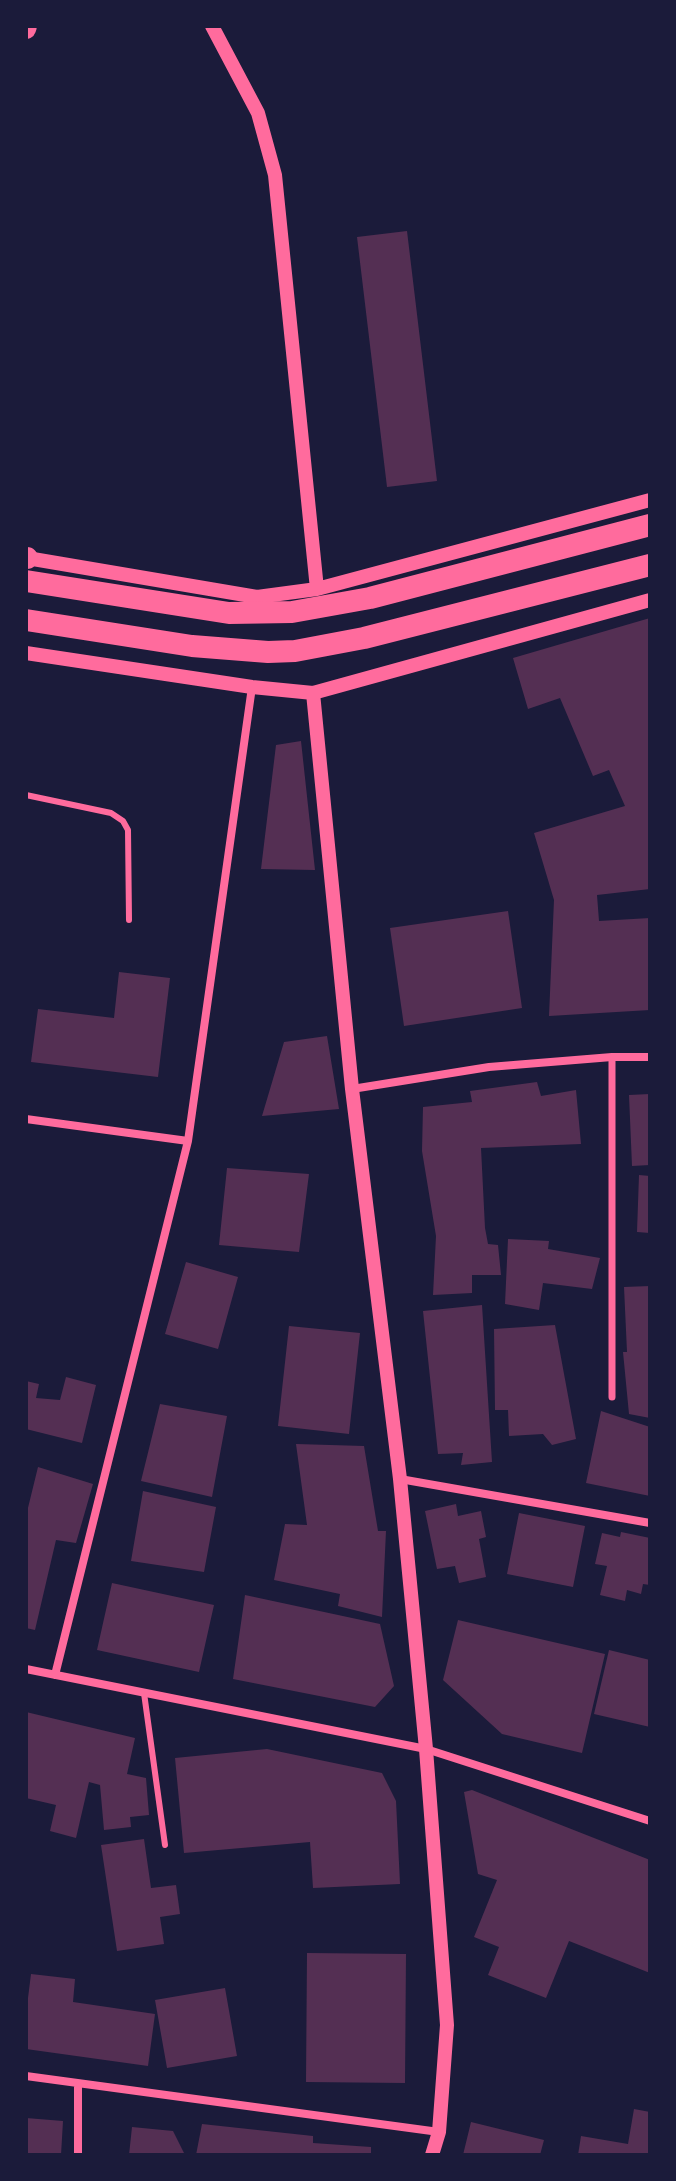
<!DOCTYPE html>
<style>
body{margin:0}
#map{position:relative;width:676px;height:2181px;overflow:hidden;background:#1b1b3a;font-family:Ubuntu,sans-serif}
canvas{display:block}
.frame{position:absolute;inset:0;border:28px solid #1b1b3a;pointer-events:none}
</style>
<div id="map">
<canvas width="676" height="2181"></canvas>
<div class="frame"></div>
</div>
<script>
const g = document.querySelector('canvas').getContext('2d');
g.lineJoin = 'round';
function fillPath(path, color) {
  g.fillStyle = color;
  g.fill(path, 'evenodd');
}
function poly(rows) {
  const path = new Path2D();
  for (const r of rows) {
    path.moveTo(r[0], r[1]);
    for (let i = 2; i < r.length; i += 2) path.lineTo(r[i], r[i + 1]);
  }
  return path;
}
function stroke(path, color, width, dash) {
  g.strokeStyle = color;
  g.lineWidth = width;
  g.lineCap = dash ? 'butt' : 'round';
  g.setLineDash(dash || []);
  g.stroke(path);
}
const building = poly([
 [407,231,437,481,387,487,357,237],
 [650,618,650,889,597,895,599,921,650,918,650,1010,549,1016,554,900,534,833,625,806,609,770,593,776,560,698,528,709,513,658],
 [301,741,315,870,261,869,276,745],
 [508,911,522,1008,404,1026,390,928],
 [119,972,170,978,158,1077,31,1062,38,1009,114,1018],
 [327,1036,339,1109,262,1116,284,1042],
 [537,1082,541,1096,576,1090,581,1144,481,1148,485,1228,488,1244,498,1245,501,1275,472,1275,472,1293,433,1295,436,1236,422,1151,423,1107,472,1102,470,1091],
 [650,1094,650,1165,632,1166,629,1095],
 [227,1168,309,1174,299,1252,219,1245],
 [639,1175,650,1176,650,1233,637,1232],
 [508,1239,549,1241,548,1249,600,1258,592,1289,543,1283,539,1310,505,1304],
 [186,1262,238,1277,218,1349,165,1334],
 [650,1286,650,1418,629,1414,623,1352,627,1352,624,1287],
 [482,1305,492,1462,461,1465,463,1453,438,1454,423,1311],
 [555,1325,576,1439,552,1445,543,1434,509,1436,508,1410,495,1410,494,1329],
 [289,1326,360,1333,349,1434,278,1426],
 [66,1377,96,1385,82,1443,26,1429,26,1381,39,1384,36,1398,60,1400],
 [160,1404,227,1416,212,1497,141,1481],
 [601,1411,650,1427,650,1496,586,1483],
 [296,1444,364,1446,378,1531,386,1531,382,1617,338,1606,340,1594,274,1580,285,1524,307,1525],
 [38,1467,93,1484,76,1543,56,1540,35,1630,26,1628,26,1516],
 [143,1491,216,1507,204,1572,131,1561],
 [456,1504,458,1516,481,1511,486,1537,479,1539,486,1577,459,1583,455,1566,437,1569,425,1511],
 [519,1513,585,1526,573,1587,507,1574],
 [621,1532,650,1538,650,1585,643,1584,641,1594,627,1590,625,1601,600,1595,607,1566,595,1564,602,1533,620,1537],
 [112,1583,214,1605,199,1672,97,1650],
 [245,1595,380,1624,394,1686,375,1707,233,1679],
 [458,1620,605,1654,582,1753,502,1734,443,1680],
 [609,1650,650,1660,650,1727,594,1714],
 [26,1712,135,1738,127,1774,146,1778,149,1815,130,1817,131,1827,104,1830,100,1785,89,1782,76,1838,50,1831,56,1805,26,1798],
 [267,1749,382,1773,396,1801,400,1884,313,1888,310,1842,184,1853,175,1758],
 [472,1790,650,1860,650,1973,569,1941,546,1998,488,1975,499,1947,474,1937,497,1880,478,1874,464,1792],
 [144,1839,151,1888,176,1885,180,1914,160,1917,164,1944,117,1951,101,1845],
 [307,1953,406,1954,405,2083,306,2082],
 [31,1974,75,1979,73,2002,155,2014,148,2066,26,2049,26,2014],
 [225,1988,237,2056,167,2068,155,2000],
 [634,2109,650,2112,650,2155,578,2155,581,2136,628,2144],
 [26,2118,63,2121,61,2155,26,2155],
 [471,2122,544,2140,540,2155,463,2155],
 [202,2124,313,2136,313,2143,371,2147,371,2155,196,2155],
 [132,2127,173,2131,185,2155,129,2155]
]);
const service = poly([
 [26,795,111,813,123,821,128,830,129,920],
 [144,1693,165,1845]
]);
const pedestrian = poly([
 [612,1057,612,1397]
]);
const minor = poly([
 [352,1089,489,1067,612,1057,650,1057],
 [26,1119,188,1141],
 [400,1479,650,1523],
 [26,1669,426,1749,650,1821],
 [55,1675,188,1141,252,687],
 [26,2076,439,2132],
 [78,2155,78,2083]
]);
const tertiary = poly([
 [212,26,258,113,275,175,317,589],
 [27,558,257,597,317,589,650,500],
 [26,653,252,687,313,693,650,600],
 [313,693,352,1089,400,1479,426,1749,447,2025,439,2132,432,2155]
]);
const primary = poly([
 [26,29,27,26]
]);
const trunk = poly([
 [26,558,27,558],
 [26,581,229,613,292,612,370,598,650,525],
 [26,620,192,646,268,652,295,651,364,638,650,565]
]);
fillPath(building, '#542f53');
stroke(service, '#ff6b9d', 6);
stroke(pedestrian, '#ff6b9d', 7);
stroke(minor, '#ff6b9d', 8);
stroke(tertiary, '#ff6b9d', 14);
stroke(primary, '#ff6b9d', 20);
stroke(trunk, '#ff6b9d', 22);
</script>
